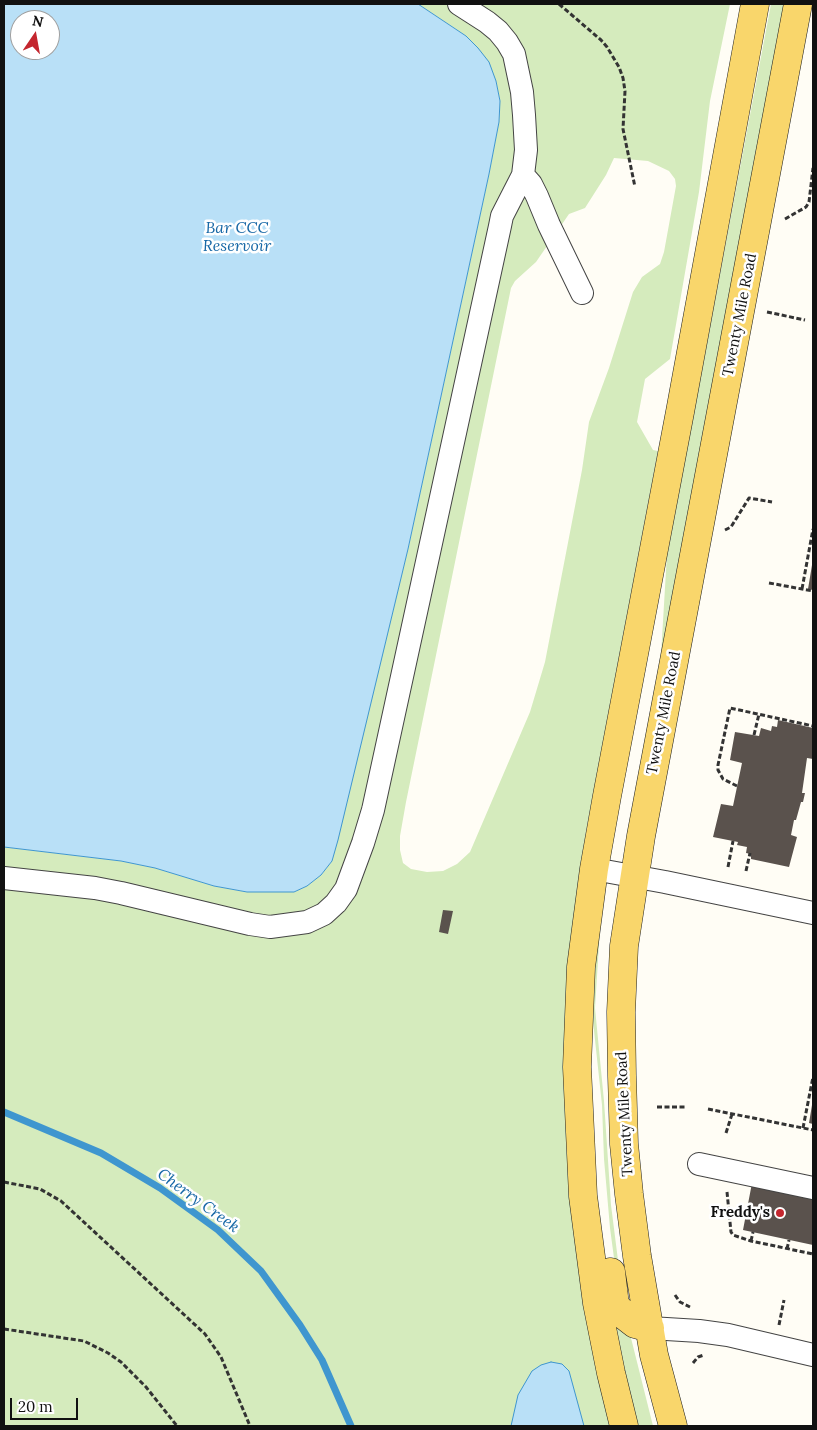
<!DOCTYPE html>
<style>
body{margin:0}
#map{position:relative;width:817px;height:1430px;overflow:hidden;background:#fffdf5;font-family:Lora,serif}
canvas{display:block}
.frame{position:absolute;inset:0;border:5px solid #111;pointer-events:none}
.north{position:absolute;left:10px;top:10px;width:50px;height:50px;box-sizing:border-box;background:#fff;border:1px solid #a0a0a0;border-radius:50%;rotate:12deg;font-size:14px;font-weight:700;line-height:20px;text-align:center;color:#111}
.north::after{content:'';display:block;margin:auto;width:18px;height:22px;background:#c4262e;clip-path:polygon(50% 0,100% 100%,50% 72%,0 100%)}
.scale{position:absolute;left:10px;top:1398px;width:68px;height:22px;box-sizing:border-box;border:2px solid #111;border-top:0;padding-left:6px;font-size:15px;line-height:18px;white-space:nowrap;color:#111;-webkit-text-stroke:4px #fff;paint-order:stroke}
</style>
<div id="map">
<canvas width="817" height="1430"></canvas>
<div class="frame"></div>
<div class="north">N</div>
<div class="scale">20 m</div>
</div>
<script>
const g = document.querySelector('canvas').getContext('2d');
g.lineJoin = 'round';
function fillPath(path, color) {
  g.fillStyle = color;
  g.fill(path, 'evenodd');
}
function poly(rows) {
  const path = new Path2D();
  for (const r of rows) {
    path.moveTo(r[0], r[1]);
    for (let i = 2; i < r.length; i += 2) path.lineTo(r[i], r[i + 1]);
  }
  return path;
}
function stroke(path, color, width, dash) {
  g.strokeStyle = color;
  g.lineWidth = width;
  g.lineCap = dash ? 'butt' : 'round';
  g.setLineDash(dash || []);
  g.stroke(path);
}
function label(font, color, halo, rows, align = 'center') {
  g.font = font + ' Lora,serif';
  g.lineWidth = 5;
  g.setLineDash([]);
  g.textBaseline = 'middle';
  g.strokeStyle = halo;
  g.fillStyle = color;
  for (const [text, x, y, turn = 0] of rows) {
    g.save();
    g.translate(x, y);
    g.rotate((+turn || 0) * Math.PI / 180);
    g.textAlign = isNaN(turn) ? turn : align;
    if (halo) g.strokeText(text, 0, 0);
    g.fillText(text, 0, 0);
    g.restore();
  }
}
const green = poly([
 [418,4,730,4,710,101,699,192,670,359,645,379,637,422,653,450,658,451,586,832,574,916,565,1103,567,1155,579,1272,588,1326,611,1426,4,1426,4,847,121,861,155,868,214,886,247,892,294,892,307,886,321,875,332,861,408,549,489,174,499,122,500,101,496,81,466,36],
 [614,158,648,161,669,171,675,179,676,186,664,252,660,264,642,277,633,292,609,368,589,422,582,470,545,662,530,712,470,852,457,864,443,871,427,872,411,869,403,863,400,850,400,836,406,802,511,288,515,281,536,262,569,214,585,208,606,175],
 [771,4,786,4,627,834,661,655,667,554],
 [598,928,600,929,595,1008,604,1101,611,1205,621,1284,618,1288,610,1228,604,1159,602,1105,592,1012],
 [614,1317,618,1329,630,1335,631,1338,653,1426,638,1426,624,1373]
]);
const water = poly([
 [4,4,418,4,466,36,478,48,489,62,496,81,500,101,499,122,489,174,408,549,338,840,332,861,321,875,307,886,294,892,247,892,214,886,155,868,121,861,4,847,4,4],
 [20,20,50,20,50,50,20,50,20,20],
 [551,1362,562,1364,569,1371,584,1426,511,1426,518,1395,532,1371,541,1365,551,1362]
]);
const stream = poly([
 [4,1112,101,1153,160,1188,218,1230,261,1271,300,1325,322,1360,351,1426]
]);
const building = poly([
 [812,565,813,566,813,590,808,589],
 [778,720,813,728,813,759,807,758,802,793,805,793,803,802,801,802,796,820,794,820,791,835,797,837,789,867,751,859,751,854,746,853,747,847,737,845,738,842,713,837,721,804,733,806,742,763,730,760,735,732,759,736,761,728,771,731,772,726,777,727],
 [443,910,453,911,448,934,439,932],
 [812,1105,813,1106,813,1124,809,1123],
 [752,1183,813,1196,813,1245,743,1230]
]);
const path = poly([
 [559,4,601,40,607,47,619,67,623,78,625,91,623,129,635,187],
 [785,219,806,207,809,202,813,168],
 [767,312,805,320],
 [725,530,731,527,749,498,772,502],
 [769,583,813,591],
 [802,589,813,529],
 [754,735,759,714],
 [737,786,723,779,718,770,718,765,730,708,813,726],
 [728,867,733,841],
 [746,871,750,853],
 [657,1107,685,1107],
 [708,1109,813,1130],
 [803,1128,813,1077],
 [726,1133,732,1114],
 [4,1182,40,1189,61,1201,205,1334,221,1357,250,1426],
 [727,1192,731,1232,733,1235,751,1241,813,1254],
 [751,1241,753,1232],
 [787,1249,789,1240],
 [675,1295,680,1302,690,1307],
 [779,1325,784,1300],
 [4,1329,84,1341,108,1353,121,1362,146,1387,177,1426],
 [693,1363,698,1357,704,1355]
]);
const minor = poly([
 [523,175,531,184,537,196,549,225,582,293],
 [594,869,665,882,813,913],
 [4,878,95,888,121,893,250,924,270,927,307,922,324,914,336,903,346,889,363,843,373,810,500,226,502,216,523,175,526,150,524,115,522,92,514,54,507,42,498,31,487,22,459,4],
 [699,1164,813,1188],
 [650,1328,699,1331,728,1335,813,1355]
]);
const major = poly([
 [611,1272,615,1305,626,1317,635,1324,650,1328],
 [624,1426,611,1373,597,1303,583,1196,577,1067,581,967,594,869,607,796,680,412,755,4],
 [673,1426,654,1355,637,1256,629,1194,624,1144,622,1076,621,1012,624,946,641,836,798,4]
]);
const markers = [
 [780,1213,5,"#c4262e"]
];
const streetNames = [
 ["Twenty Mile Road",740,315,-79],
 ["Twenty Mile Road",664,713,-79],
 ["Twenty Mile Road",625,1114,-93]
];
const poiNames = [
 ["Freddy's",770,1213]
];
const waterNames = [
 ["Bar CCC",237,228],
 ["Reservoir",237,246],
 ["Cherry Creek",198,1201,36]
];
fillPath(green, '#d5ebbd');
fillPath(water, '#b9e0f7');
stroke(water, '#3f96cf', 1);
stroke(stream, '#3f96cf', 7);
fillPath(building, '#5a524d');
stroke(minor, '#444', 24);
stroke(major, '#222', 29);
stroke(path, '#333', 3, [5, 2.5]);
stroke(minor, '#fff', 22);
stroke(major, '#f9d66b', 28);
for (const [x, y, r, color] of markers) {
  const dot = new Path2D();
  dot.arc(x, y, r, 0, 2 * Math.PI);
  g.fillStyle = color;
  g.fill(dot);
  stroke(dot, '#fff', 2);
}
label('15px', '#111', '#fff', streetNames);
label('bold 15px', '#111', '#fff', poiNames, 'right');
label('italic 16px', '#1768a6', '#fff', waterNames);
</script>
